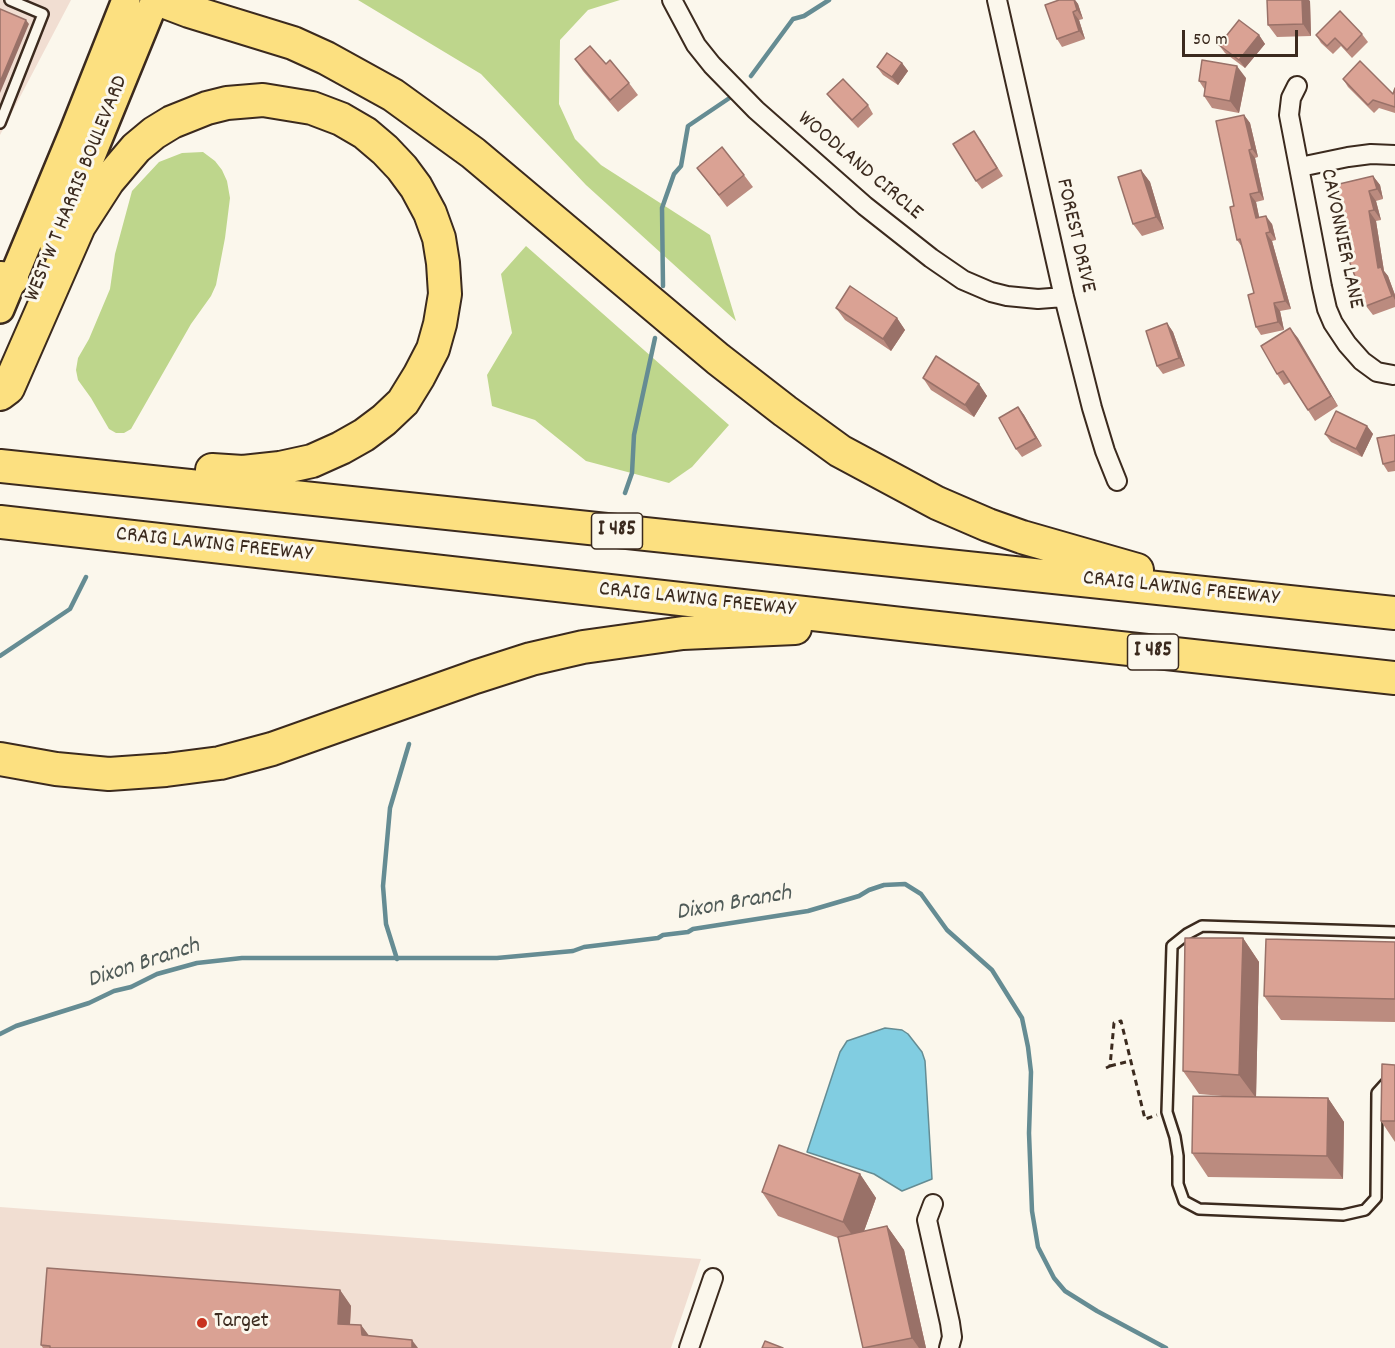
<!DOCTYPE html>
<style>
body{margin:0}
#map{position:relative;width:1395px;height:1348px;overflow:hidden;background:#fbf7ec;font-family:Dekko,sans-serif}
canvas{display:block}
.scale{position:absolute;left:1182px;top:30px;width:116px;height:27px;box-sizing:border-box;border:3px solid #3b2a1e;border-top:0;padding-left:8px;font-size:18px;line-height:21px;white-space:nowrap;color:#3b2a1e;-webkit-text-stroke:4px #fbf7ec;paint-order:stroke}
</style>
<div id="map">
<canvas width="1395" height="1348"></canvas>
<div class="scale">50 m</div>
</div>
<script>
const g = document.querySelector('canvas').getContext('2d');
g.lineJoin = 'round';
function fillPath(path, color) {
  g.fillStyle = color;
  g.fill(path, 'evenodd');
}
function poly(rows) {
  const path = new Path2D();
  for (const r of rows) {
    path.moveTo(r[0], r[1]);
    for (let i = 2; i < r.length; i += 2) path.lineTo(r[i], r[i + 1]);
  }
  return path;
}
function stroke(path, color, width, dash) {
  g.strokeStyle = color;
  g.lineWidth = width;
  g.lineCap = dash ? 'butt' : 'round';
  g.setLineDash(dash || []);
  g.stroke(path);
}
function label(font, color, halo, rows, align = 'center') {
  g.font = font + ' Dekko,sans-serif';
  g.lineWidth = 6;
  g.setLineDash([]);
  g.textBaseline = 'middle';
  g.strokeStyle = halo;
  g.fillStyle = color;
  for (const [text, x, y, turn = 0] of rows) {
    g.save();
    g.translate(x, y);
    g.rotate((+turn || 0) * Math.PI / 180);
    g.textAlign = isNaN(turn) ? turn : align;
    if (halo) g.strokeText(text, 0, 0);
    g.fillText(text, 0, 0);
    g.restore();
  }
}
const built = poly([
 [0,0,71,0,0,135],
 [0,1207,701,1259,671,1348,0,1348]
]);
const green = poly([
 [358,0,620,0,588,10,560,40,559,104,575,139,601,165,710,235,736,321,586,185,481,74],
 [203,152,215,161,222,170,227,181,230,198,225,238,216,285,211,296,191,324,131,429,124,433,116,433,109,429,91,398,78,380,76,370,78,358,89,339,110,289,115,254,132,191,159,162,182,153],
 [526,246,729,425,692,467,669,483,586,461,535,420,492,406,487,375,512,333,501,274]
]);
const water = poly([
 [885,1028,902,1030,908,1034,922,1052,925,1061,932,1179,902,1191,874,1174,807,1152,840,1052,847,1041,885,1028]
]);
const stream = poly([
 [751,76,793,19,804,16,829,0],
 [663,286,662,208,674,174,681,166,688,126,731,97],
 [625,493,632,473,634,435,655,338],
 [0,656,70,609,86,577],
 [397,959,386,924,383,886,390,808,409,744],
 [0,1034,16,1026,89,1003,114,991,131,987,157,974,197,963,242,958,497,958,573,951,584,947,658,938,663,935,688,932,693,929,808,911,859,896,869,890,884,885,905,884,921,894,947,930,992,970,1022,1018,1028,1047,1031,1072,1029,1133,1032,1211,1038,1247,1054,1278,1065,1291,1097,1311,1166,1348]
]);
const path = poly([
 [1110,1066,1130,1061],
 [1106,1068,1110,1066,1114,1023,1121,1021,1145,1119,1157,1115]
]);
const lane = poly([
 [0,123,43,14,10,0],
 [1395,932,1202,926,1187,934,1172,946,1167,1112,1175,1137,1178,1156,1178,1184,1184,1201,1199,1209,1343,1215,1365,1210,1376,1198,1377,1093,1395,1073]
]);
const street = poly([
 [672,0,696,45,712,65,756,110,865,206,931,258,963,280,991,292,1007,296,1038,299,1064,297],
 [997,0,1064,297,1092,408,1105,451,1117,481],
 [1297,86,1291,98,1289,115,1322,287,1327,309,1333,323,1347,344,1362,361,1377,372,1393,375],
 [1300,167,1348,157,1371,154,1395,155],
 [933,1204,927,1220,950,1323,952,1337,949,1348],
 [689,1348,713,1278]
]);
const primary = poly([
 [54,247,155,0],
 [0,309,74,131,126,0]
]);
const highway = poly([
 [160,0,189,11,293,43,326,58,393,95,473,153,718,359,785,411,840,451,937,503,988,525,1022,537,1137,570],
 [0,278,12,279],
 [0,394,8,388,79,226,108,181,136,148,154,133,172,122,207,108,227,103,263,100,312,108,341,119,365,133,385,150,402,168,416,187,430,213,439,238,443,263,445,294,440,324,433,349,419,376,403,402,384,420,364,435,341,448,312,461,280,468,243,472,212,470],
 [0,466,1395,613],
 [0,522,910,625,1395,678],
 [0,759,56,769,109,774,166,770,220,763,272,749,475,677,531,659,583,647,683,633,795,628]
]);
const wall = poly([
 [1059,0,1075,0,1078,4,1083,19,1079,20,1085,39,1062,47,1057,39],
 [1310,1,1311,36,1277,37,1268,25],
 [1362,34,1368,42,1352,58,1341,46,1333,54,1321,43,1316,35],
 [1259,35,1265,44,1245,68,1225,53,1219,45],
 [575,59,606,64,629,83,638,95,618,112,583,71],
 [902,63,908,71,898,85,883,75,877,67],
 [1246,78,1239,113,1212,108,1204,96,1205,90,1199,81],
 [1343,79,1393,94,1395,88,1395,113,1379,108,1374,113,1348,87],
 [827,94,868,105,873,114,858,128,833,102],
 [1244,115,1250,123,1258,157,1255,158,1264,200,1256,202,1259,217,1272,224,1276,240,1272,241,1291,309,1280,311,1284,330,1261,335,1256,327,1254,293,1242,247,1237,240,1234,206],
 [980,139,1003,176,982,189,976,181],
 [697,168,744,175,753,187,727,207],
 [1141,170,1150,182,1164,229,1142,236,1133,224],
 [1373,176,1380,185,1383,199,1376,201,1381,220,1376,221,1384,271,1388,276,1395,295,1395,307,1373,315,1366,306,1350,263],
 [836,308,897,318,905,330,891,351,845,320],
 [1167,323,1173,332,1185,366,1163,374,1157,366],
 [1290,328,1338,406,1315,421,1290,382,1284,385,1277,374],
 [923,378,979,384,987,396,974,417,931,390],
 [1018,407,1024,415,1042,446,1022,457,1016,449],
 [1367,426,1373,434,1362,457,1331,442,1325,434],
 [1395,435,1395,471,1388,472,1383,464],
 [1243,938,1259,962,1256,1097,1328,1098,1344,1122,1343,1179,1208,1177,1192,1153,1234,1097,1199,1094,1183,1071],
 [1395,942,1395,1022,1281,1020,1264,996],
 [1395,1065,1395,1142,1381,1121],
 [860,1174,876,1198,864,1231,887,1226,904,1250,926,1348,863,1348,838,1238,778,1216,762,1192],
 [340,1290,351,1306,350,1325,361,1325,369,1336,418,1348,43,1348,41,1345]
]);
const shadedWall = poly([
 [1074,0,1075,0,1078,4,1083,19,1077,10],
 [1302,0,1309,0,1310,1,1311,36,1303,24],
 [1073,12,1079,20,1085,39,1079,31],
 [26,20,29,24,0,93,0,82],
 [1259,35,1265,44,1245,68,1239,60],
 [902,63,908,71,898,85,892,77],
 [1237,66,1246,78,1239,113,1230,101],
 [1244,115,1250,123,1258,157,1252,149],
 [1249,150,1255,158,1264,200,1259,192],
 [1141,170,1150,182,1164,229,1156,217],
 [1373,176,1380,185,1383,199,1377,189],
 [1369,191,1376,201,1381,220,1374,210],
 [1250,194,1256,202,1261,226,1256,218],
 [1369,211,1376,221,1384,271,1388,276,1395,295,1395,300,1378,268],
 [1266,216,1272,224,1276,240,1270,232],
 [1266,233,1272,241,1291,309,1285,301],
 [1274,303,1280,311,1284,330,1278,322],
 [897,318,905,330,891,351,883,339],
 [1167,323,1173,332,1185,366,1179,358],
 [1290,328,1298,338,1338,406,1331,396],
 [979,384,987,396,974,417,965,405],
 [1018,407,1024,415,1042,446,1036,438],
 [1367,426,1373,434,1362,457,1356,449],
 [1243,938,1259,962,1256,1098,1239,1075],
 [1328,1098,1344,1122,1343,1179,1327,1156],
 [860,1174,876,1198,859,1245,843,1222],
 [887,1226,904,1250,926,1348,919,1348,912,1338],
 [340,1290,351,1306,349,1340,338,1324],
 [361,1325,373,1341,362,1335],
 [412,1340,418,1348,412,1348]
]);
const building = poly([
 [1059,0,1074,0,1077,10,1073,12,1079,31,1057,39,1045,5,1059,0],
 [1267,0,1302,0,1303,24,1268,25,1267,0],
 [0,9,26,20,0,82,0,9],
 [1340,11,1362,34,1347,50,1335,38,1327,46,1316,35,1340,11],
 [1239,20,1259,35,1239,60,1219,45,1239,20],
 [590,46,606,64,610,60,629,83,610,100,575,59,590,46],
 [887,53,902,63,892,77,877,67,887,53],
 [1202,60,1237,66,1230,101,1204,96,1206,82,1199,81,1202,60],
 [1360,61,1393,94,1395,88,1395,107,1373,100,1368,105,1343,79,1360,61],
 [843,79,868,105,852,120,827,94,843,79],
 [1244,115,1252,149,1249,150,1259,192,1250,194,1256,218,1266,216,1270,232,1266,233,1285,301,1274,303,1278,322,1256,327,1248,295,1254,293,1240,239,1237,240,1230,207,1234,206,1216,121,1244,115],
 [974,131,997,168,976,181,953,144,974,131],
 [722,147,744,175,719,195,697,168,722,147],
 [1141,170,1156,217,1133,224,1118,177,1141,170],
 [1373,176,1377,189,1369,191,1374,210,1369,211,1378,268,1381,267,1392,296,1366,306,1350,263,1343,221,1335,185,1373,176],
 [850,286,897,318,883,339,836,308,850,286],
 [1167,323,1179,358,1157,366,1146,331,1167,323],
 [1290,328,1331,396,1308,410,1283,371,1277,374,1261,346,1290,328],
 [936,356,979,384,965,405,923,378,936,356],
 [1018,407,1036,438,1016,449,999,418,1018,407],
 [1336,411,1367,426,1356,449,1325,434,1336,411],
 [1395,435,1395,461,1383,464,1377,438,1395,435],
 [1185,938,1243,938,1239,1075,1183,1071,1185,938],
 [1266,939,1395,942,1395,999,1264,996,1266,939],
 [1382,1064,1395,1065,1395,1121,1381,1121,1382,1064],
 [1193,1096,1328,1098,1327,1156,1192,1153,1193,1096],
 [779,1145,860,1174,843,1222,762,1192,779,1145],
 [887,1226,912,1338,863,1348,838,1237,887,1226],
 [47,1268,340,1290,338,1324,361,1325,362,1335,412,1340,412,1348,50,1348,50,1346,41,1345,47,1268],
 [765,1341,783,1348,762,1348,765,1341]
]);
const markers = [
 [202,1323,6,"#c8321e"]
];
const shields = [
 [617,531,51],
 [1153,652,51]
];
const shieldNames = [
 ["I 485",617,531],
 ["I 485",1153,652]
];
const streetNames = [
 ["WOODLAND CIRCLE",859,167,40],
 ["WEST W T HARRIS BOULEVARD",78,189,-68],
 ["FOREST DRIVE",1074,236,77],
 ["CAVONNIER LANE",1340,239,78],
 ["CRAIG LAWING FREEWAY",214,546,6],
 ["CRAIG LAWING FREEWAY",1181,590,6],
 ["CRAIG LAWING FREEWAY",697,601,6]
];
const poiNames = [
 ["Target",214,1323]
];
const waterNames = [
 ["Dixon Branch",734,905,-10],
 ["Dixon Branch",144,965,-18]
];
fillPath(built, '#f1ded2');
fillPath(green, '#bed68c');
fillPath(water, '#81cde1');
stroke(water, '#658c93', 1.5);
stroke(stream, '#658c93', 4.5);
stroke(lane, '#3b2a1e', 14);
stroke(street, '#3b2a1e', 22);
stroke(primary, '#3b2a1e', 32);
stroke(highway, '#3b2a1e', 36);
stroke(path, '#3b2a1e', 3, [6, 4.5]);
stroke(lane, '#fbf7ec', 9);
stroke(street, '#fbf7ec', 18);
stroke(primary, '#fce080', 27);
stroke(highway, '#fce080', 32);
fillPath(wall, '#bb8b7f');
fillPath(shadedWall, '#997168');
fillPath(building, '#daa294');
stroke(building, '#997168', 1.5);
for (const [x, y, r, color] of markers) {
  const dot = new Path2D();
  dot.arc(x, y, r, 0, 2 * Math.PI);
  g.fillStyle = color;
  g.fill(dot);
  stroke(dot, '#fbf7ec', 2);
}
for (const [x, y, w] of shields) {
  const box = new Path2D();
  box.roundRect(x - w / 2, y - 18, w, 36, 4.5);
  g.fillStyle = '#fbf7ec';
  g.fill(box);
  stroke(box, '#3b2a1e', 1.5);
}
label('bold 21px', '#3b2a1e', null, shieldNames);
label('22px', '#3b2a1e', '#fbf7ec', streetNames);
label('22px', '#3b2a1e', '#fbf7ec', poiNames, 'left');
label('italic 24px', '#505b58', '#fbf7ec', waterNames);
</script>
